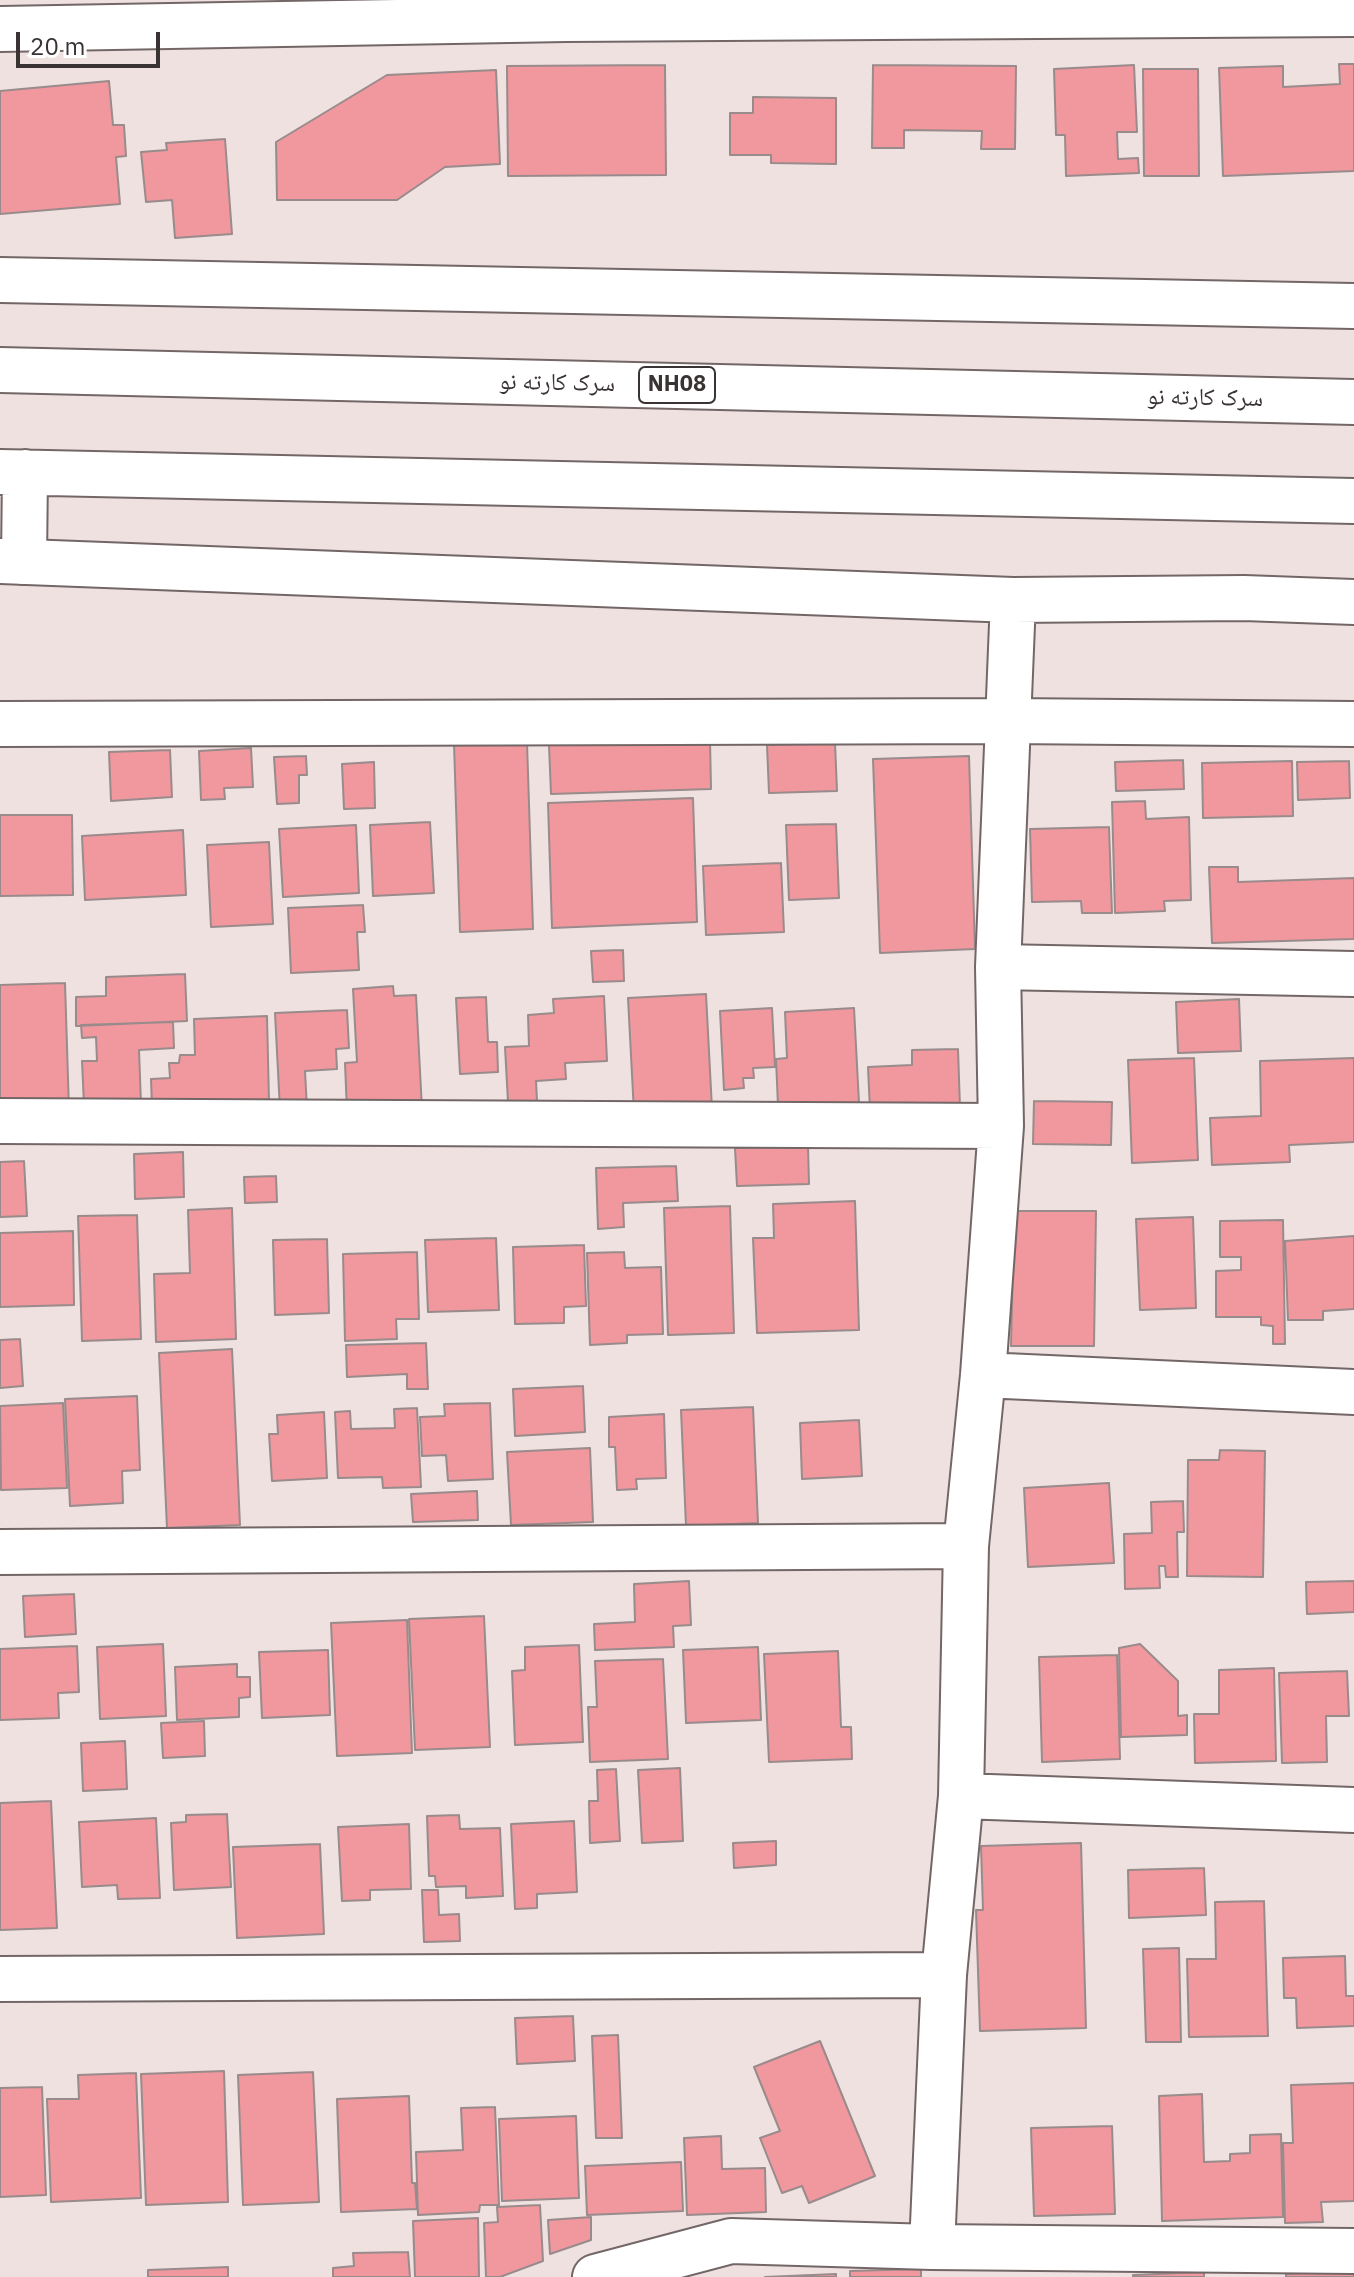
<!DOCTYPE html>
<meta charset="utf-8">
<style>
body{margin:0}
#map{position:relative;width:1354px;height:2277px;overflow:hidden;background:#f0e1e1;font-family:"IBM Plex Sans",sans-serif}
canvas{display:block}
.scale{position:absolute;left:16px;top:32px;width:144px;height:36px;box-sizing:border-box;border:4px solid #393334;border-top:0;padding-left:10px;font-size:24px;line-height:28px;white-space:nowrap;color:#393334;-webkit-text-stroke:6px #fff;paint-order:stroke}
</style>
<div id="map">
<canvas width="1354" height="2277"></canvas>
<div class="scale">20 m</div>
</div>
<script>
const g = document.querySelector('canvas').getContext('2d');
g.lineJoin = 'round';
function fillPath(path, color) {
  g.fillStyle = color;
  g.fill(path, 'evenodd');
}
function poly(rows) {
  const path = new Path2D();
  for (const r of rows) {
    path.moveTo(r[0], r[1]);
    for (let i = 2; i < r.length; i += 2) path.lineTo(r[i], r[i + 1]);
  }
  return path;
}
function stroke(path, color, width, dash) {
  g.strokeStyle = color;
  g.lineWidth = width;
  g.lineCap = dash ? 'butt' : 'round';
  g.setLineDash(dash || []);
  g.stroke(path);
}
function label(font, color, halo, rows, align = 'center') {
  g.font = font + ' "IBM Plex Sans","Noto Naskh Arabic",sans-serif';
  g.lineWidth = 7;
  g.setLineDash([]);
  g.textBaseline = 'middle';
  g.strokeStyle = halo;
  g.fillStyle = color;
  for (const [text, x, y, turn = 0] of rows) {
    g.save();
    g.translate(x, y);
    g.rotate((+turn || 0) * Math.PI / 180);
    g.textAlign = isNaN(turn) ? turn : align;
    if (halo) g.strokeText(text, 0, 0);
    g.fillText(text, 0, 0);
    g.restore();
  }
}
const building = poly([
 [1339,64,1354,64,1354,171,1223,176,1219,68,1283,66,1283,87,1340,84,1339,64],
 [665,65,666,175,508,176,507,66,665,65],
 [873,65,1016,66,1015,149,981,149,982,131,904,130,904,148,872,148,873,65],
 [1134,65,1137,132,1117,132,1118,159,1138,158,1139,173,1066,176,1065,135,1056,135,1054,69,1134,65],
 [1143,69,1198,69,1199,176,1144,176,1143,69],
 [496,70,500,164,445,167,397,200,277,200,276,142,387,75,496,70],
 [109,81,113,125,124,125,126,156,116,157,120,204,0,214,0,91,109,81],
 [753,97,836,98,836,164,771,163,771,155,730,155,730,113,753,113,753,97],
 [225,139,232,234,175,238,172,200,146,202,141,152,167,150,166,143,225,139],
 [710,739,711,789,551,794,549,745,710,739],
 [527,742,533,929,460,932,454,744,527,742],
 [835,743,837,791,769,793,767,745,835,743],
 [251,748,253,787,224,788,225,799,201,800,199,751,251,748],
 [170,750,172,797,111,801,109,752,170,750],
 [306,756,307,775,299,775,299,803,277,804,274,757,306,756],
 [969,756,975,949,880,953,873,759,969,756],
 [1183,760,1184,789,1116,791,1115,762,1183,760],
 [1292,761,1293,816,1203,818,1202,763,1292,761],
 [1349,761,1350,798,1298,800,1297,762,1349,761],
 [374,762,375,808,344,809,342,764,374,762],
 [693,798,697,922,552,928,548,803,693,798],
 [1145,801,1146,819,1189,817,1191,900,1164,901,1165,911,1115,913,1112,802,1145,801],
 [0,815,72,815,73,895,0,896,0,815],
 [430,822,434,893,373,896,370,825,430,822],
 [836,824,839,898,789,900,786,825,836,824],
 [356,825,359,893,283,897,279,829,356,825],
 [1109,827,1112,913,1082,913,1081,901,1032,902,1030,829,1109,827],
 [183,830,186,895,85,900,82,836,183,830],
 [269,842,273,924,211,927,207,845,269,842],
 [781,863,784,932,706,935,703,866,781,863],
 [1209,867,1238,867,1238,882,1354,878,1354,939,1212,943,1209,867],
 [363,905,365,932,357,932,359,970,291,973,288,908,363,905],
 [623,950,624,981,593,982,591,951,623,950],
 [185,974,187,1021,76,1026,76,997,106,996,106,977,185,974],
 [65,983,69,1110,0,1112,0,985,65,983],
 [393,986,394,996,416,995,422,1109,347,1112,345,1063,357,1062,353,989,393,986],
 [706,994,712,1109,634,1113,628,998,706,994],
 [604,996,607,1061,565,1063,566,1079,536,1081,537,1101,508,1102,505,1047,529,1046,528,1015,554,1013,553,999,604,996],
 [486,997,488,1042,497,1042,498,1072,460,1074,456,998,486,997],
 [1239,999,1241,1051,1178,1053,1176,1002,1239,999],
 [772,1008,775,1067,753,1068,754,1078,743,1078,744,1088,724,1090,720,1011,772,1008],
 [854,1008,859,1103,778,1106,776,1059,787,1058,785,1012,854,1008],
 [347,1010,349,1048,336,1049,337,1069,305,1071,307,1109,280,1110,275,1013,347,1010],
 [267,1016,269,1102,152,1107,151,1079,170,1078,169,1063,179,1063,180,1055,195,1055,194,1019,267,1016],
 [173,1022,174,1048,139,1050,141,1104,84,1105,82,1061,97,1061,96,1037,82,1038,81,1025,173,1022],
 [958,1049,960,1108,870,1111,868,1067,912,1065,912,1050,958,1049],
 [1194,1058,1198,1160,1132,1163,1128,1060,1194,1058],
 [1354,1058,1354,1142,1289,1145,1290,1162,1212,1165,1210,1118,1261,1116,1260,1061,1354,1058],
 [1034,1101,1112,1102,1111,1145,1033,1144,1034,1101],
 [808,1146,809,1184,737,1186,735,1148,808,1146],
 [183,1152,184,1197,135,1199,134,1154,183,1152],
 [24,1161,27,1216,0,1217,0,1162,24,1161],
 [676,1166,678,1201,623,1203,624,1227,598,1229,596,1168,676,1166],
 [276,1176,277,1202,245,1203,244,1177,276,1176],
 [855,1201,859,1330,757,1333,753,1238,774,1238,773,1204,855,1201],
 [730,1206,734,1333,668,1335,664,1208,730,1206],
 [232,1208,236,1339,156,1342,154,1274,190,1273,188,1210,232,1208],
 [1014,1211,1096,1211,1094,1346,1011,1346,1014,1211],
 [137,1215,141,1339,82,1341,78,1216,137,1215],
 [1193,1217,1196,1308,1140,1310,1136,1219,1193,1217],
 [1283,1220,1285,1344,1273,1344,1273,1326,1261,1325,1261,1317,1216,1317,1216,1271,1241,1270,1241,1257,1220,1257,1220,1221,1283,1220],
 [73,1231,74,1305,0,1307,0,1233,73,1231],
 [1354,1236,1354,1309,1323,1311,1323,1320,1288,1320,1285,1241,1354,1236],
 [496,1238,499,1310,428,1312,425,1240,496,1238],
 [327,1239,329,1313,275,1315,273,1240,327,1239],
 [584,1245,586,1306,564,1307,564,1323,515,1324,513,1247,584,1245],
 [417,1252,419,1319,396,1319,397,1339,345,1341,343,1254,417,1252],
 [624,1252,625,1268,661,1267,663,1334,627,1335,627,1343,590,1345,587,1253,624,1252],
 [20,1339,23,1386,0,1388,0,1340,20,1339],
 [426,1343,428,1389,407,1389,407,1374,347,1377,346,1345,426,1343],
 [232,1349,240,1525,167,1528,159,1353,232,1349],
 [583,1386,585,1432,515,1436,513,1389,583,1386],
 [137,1396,140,1470,122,1471,123,1503,70,1506,65,1399,137,1396],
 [63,1403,67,1488,1,1490,0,1406,63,1403],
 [490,1403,493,1479,448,1481,446,1455,422,1456,420,1417,445,1416,444,1404,490,1403],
 [753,1407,758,1523,686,1526,681,1410,753,1407],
 [417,1408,421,1487,383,1488,382,1477,338,1478,335,1412,350,1411,351,1429,395,1428,394,1409,417,1408],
 [324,1412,327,1478,272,1481,269,1434,278,1434,277,1415,324,1412],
 [664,1414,666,1478,636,1479,637,1489,617,1490,615,1447,609,1447,609,1417,664,1414],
 [859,1420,862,1476,802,1479,800,1423,859,1420],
 [590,1448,593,1522,511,1525,507,1452,590,1448],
 [1220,1450,1265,1451,1263,1577,1187,1576,1188,1460,1219,1460,1220,1450],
 [1109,1483,1114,1563,1028,1567,1024,1488,1109,1483],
 [477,1491,478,1520,413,1522,411,1494,477,1491],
 [1183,1501,1184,1532,1177,1532,1178,1577,1166,1577,1165,1566,1159,1566,1160,1588,1125,1589,1124,1534,1152,1533,1151,1502,1183,1501],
 [689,1581,691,1625,673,1626,674,1647,595,1650,594,1624,635,1622,634,1584,689,1581],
 [1354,1581,1354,1612,1307,1614,1306,1582,1354,1581],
 [74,1594,76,1634,25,1637,23,1596,74,1594],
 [484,1616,490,1747,415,1750,409,1619,484,1616],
 [407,1620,412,1753,337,1756,331,1623,407,1620],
 [163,1644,166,1716,100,1719,97,1647,163,1644],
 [1140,1644,1178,1681,1178,1716,1187,1715,1187,1735,1121,1737,1119,1648,1140,1644],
 [579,1645,583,1742,515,1745,512,1671,525,1670,525,1647,579,1645],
 [77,1646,79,1692,58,1693,59,1718,0,1720,0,1649,77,1646],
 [758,1647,761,1720,686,1723,683,1650,758,1647],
 [328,1650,330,1715,262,1718,259,1652,328,1650],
 [838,1651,841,1727,851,1727,852,1759,769,1762,764,1654,838,1651],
 [1117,1655,1120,1759,1042,1762,1039,1657,1117,1655],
 [663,1659,668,1759,590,1762,588,1707,597,1707,595,1661,663,1659],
 [237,1664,237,1677,250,1677,250,1697,239,1698,239,1717,177,1720,175,1667,237,1664],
 [1274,1668,1276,1761,1195,1763,1194,1714,1219,1714,1219,1670,1274,1668],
 [1347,1671,1349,1716,1326,1716,1327,1762,1282,1763,1279,1673,1347,1671],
 [204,1721,205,1756,163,1758,161,1723,204,1721],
 [125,1741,127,1789,83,1791,81,1743,125,1741],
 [680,1768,683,1841,642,1843,638,1770,680,1768],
 [616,1769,620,1841,590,1843,589,1801,598,1801,597,1770,616,1769],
 [51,1801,57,1928,0,1930,0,1803,51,1801],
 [227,1814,231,1887,174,1890,171,1823,186,1822,186,1815,227,1814],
 [459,1815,460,1829,500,1828,503,1896,466,1898,466,1886,436,1887,435,1876,429,1876,427,1816,459,1815],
 [156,1818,160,1898,118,1899,117,1885,82,1887,79,1822,156,1818],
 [574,1821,577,1892,537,1894,537,1908,515,1909,511,1824,574,1821],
 [409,1824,411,1889,370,1890,370,1900,342,1901,338,1827,409,1824],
 [776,1841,776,1865,734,1868,733,1843,776,1841],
 [1081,1843,1086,2028,980,2031,976,1910,983,1910,981,1846,1081,1843],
 [320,1844,324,1934,237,1938,233,1847,320,1844],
 [1204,1868,1206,1915,1129,1918,1128,1870,1204,1868],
 [422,1890,438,1890,439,1915,459,1914,460,1941,424,1942,422,1890],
 [1264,1901,1268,2036,1189,2037,1187,1959,1216,1959,1215,1902,1264,1901],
 [1179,1948,1181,2042,1146,2042,1143,1949,1179,1948],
 [1345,1956,1346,1996,1354,1996,1354,2026,1297,2028,1296,1998,1284,1998,1283,1958,1345,1956],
 [573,2016,575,2061,517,2064,515,2018,573,2016],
 [618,2035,622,2138,596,2138,592,2036,618,2035],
 [820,2041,875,2176,809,2203,802,2186,782,2193,760,2138,780,2131,754,2067,820,2041],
 [224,2071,228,2202,146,2205,141,2074,224,2071],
 [313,2072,319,2202,243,2205,238,2075,313,2072],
 [136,2073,141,2198,51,2202,47,2099,79,2099,78,2075,136,2073],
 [1354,2083,1354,2201,1321,2202,1323,2222,1285,2223,1283,2143,1293,2143,1291,2085,1354,2083],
 [42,2087,46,2195,0,2197,0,2088,42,2087],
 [1202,2094,1204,2162,1230,2161,1230,2154,1250,2153,1250,2135,1281,2134,1283,2217,1162,2221,1159,2096,1202,2094],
 [409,2096,412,2183,415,2183,417,2209,341,2212,337,2099,409,2096],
 [495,2107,499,2205,480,2205,479,2212,418,2215,416,2152,463,2150,461,2108,495,2107],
 [576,2116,579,2198,502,2201,499,2119,576,2116],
 [1112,2126,1115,2214,1034,2216,1031,2128,1112,2126],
 [721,2136,722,2169,765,2168,766,2212,687,2215,684,2138,721,2136],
 [681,2162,683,2211,587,2215,585,2166,681,2162],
 [540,2205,543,2261,500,2277,486,2277,484,2223,498,2222,497,2207,540,2205],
 [591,2217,591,2240,550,2254,548,2220,591,2217],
 [478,2218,479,2277,415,2277,413,2221,478,2218],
 [408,2252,410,2277,333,2277,333,2268,354,2266,353,2253,408,2252],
 [228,2267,228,2277,148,2277,148,2270,228,2267],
 [921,2269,921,2277,850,2277,850,2271,921,2269],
 [1354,2271,1354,2277,1286,2277,1286,2274,1354,2271],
 [1204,2272,1204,2277,1133,2277,1133,2275,1204,2272],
 [836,2274,836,2277,765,2277,836,2274]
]);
const street = poly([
 [0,29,566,19,1354,14],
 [0,280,1354,306],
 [0,561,1013,600,1244,598,1354,602],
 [0,724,1008,721,1354,724],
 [998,967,1354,974],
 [0,1121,1001,1126],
 [983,1375,1354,1392],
 [0,1552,966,1546],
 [961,1796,1354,1810],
 [0,1979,944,1975],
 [932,2247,944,1975,961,1796,966,1546,983,1375,1001,1126,998,967,1013,600],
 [595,2277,731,2241,932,2247,1354,2251]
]);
const highway = poly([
 [0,370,1354,402],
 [0,472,1354,501],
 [24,562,25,472]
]);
const shields = [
 [677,385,76]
];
const shieldNames = [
 ["NH08",677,385]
];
const streetNames = [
 ["سرک کارته نو",557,383,1],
 ["سرک کارته نو",1205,398,1]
];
fillPath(building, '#f1989e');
stroke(building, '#998b8b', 2);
stroke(street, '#736666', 48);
stroke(highway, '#736666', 48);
stroke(street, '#fff', 44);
stroke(highway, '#fff', 44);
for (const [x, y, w] of shields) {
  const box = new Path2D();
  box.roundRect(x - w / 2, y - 18, w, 36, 6);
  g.fillStyle = '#fff';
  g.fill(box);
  stroke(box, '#393334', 2);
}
label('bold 22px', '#393334', null, shieldNames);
label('24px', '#393334', '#fff', streetNames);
</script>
